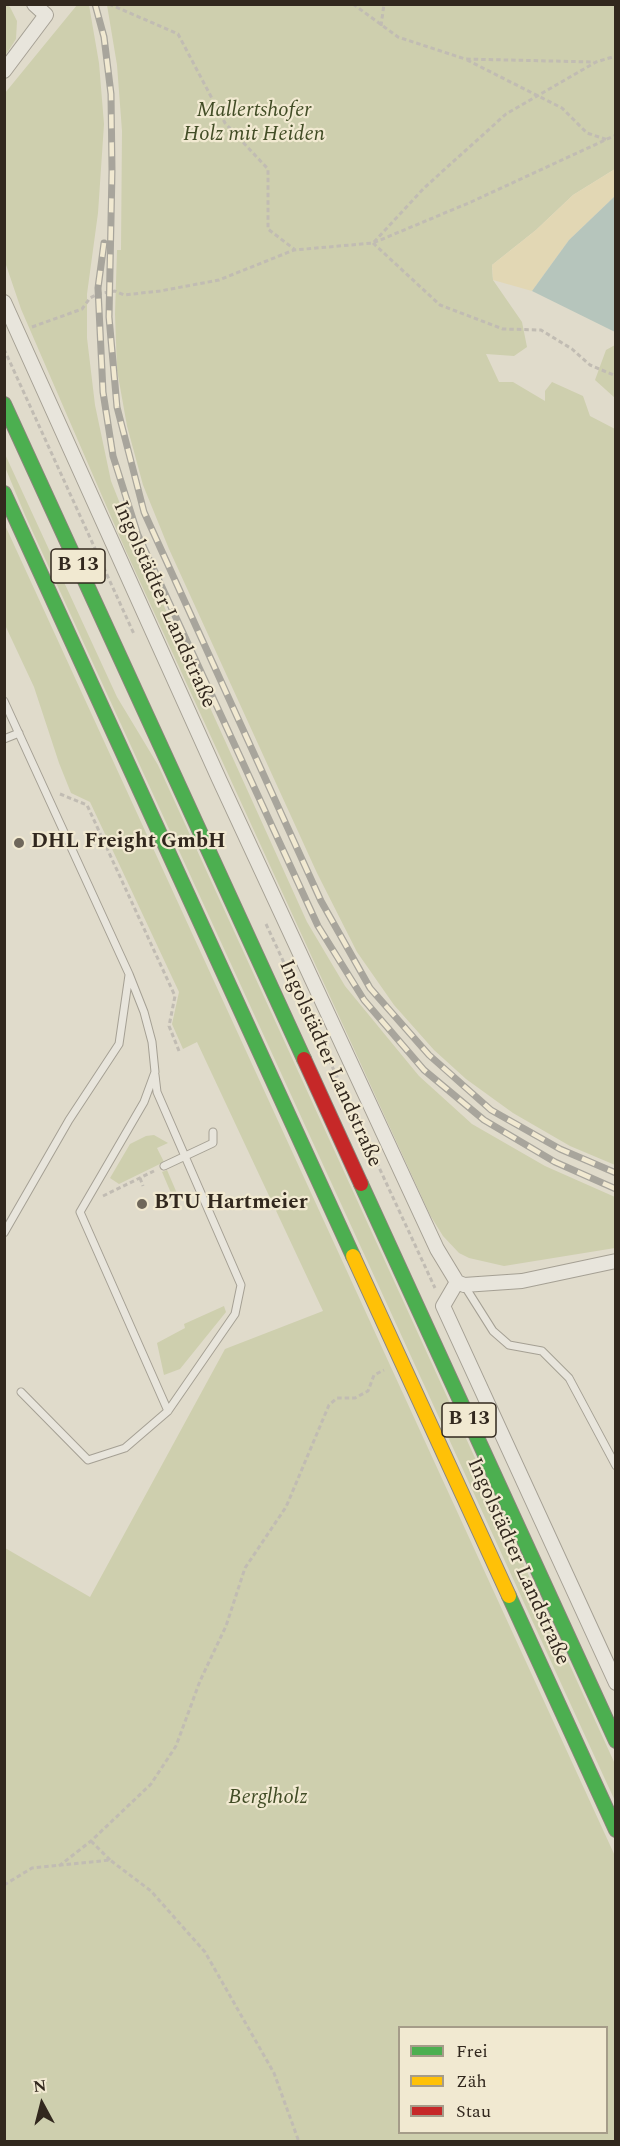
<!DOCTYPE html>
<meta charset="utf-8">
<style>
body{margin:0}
#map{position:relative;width:620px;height:2146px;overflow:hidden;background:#e0dbcb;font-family:Spectral,serif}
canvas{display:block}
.frame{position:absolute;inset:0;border:6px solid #32281e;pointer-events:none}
.legend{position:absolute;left:398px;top:2026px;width:210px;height:108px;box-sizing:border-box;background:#f1e9d1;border:2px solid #a59c89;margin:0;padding:8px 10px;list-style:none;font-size:18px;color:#32281e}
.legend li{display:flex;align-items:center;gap:12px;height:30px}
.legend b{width:30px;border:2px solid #a59c89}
.north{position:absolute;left:12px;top:2074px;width:60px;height:60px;-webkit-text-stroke:4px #f1e9d1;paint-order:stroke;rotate:353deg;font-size:16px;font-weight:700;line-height:24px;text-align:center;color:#32281e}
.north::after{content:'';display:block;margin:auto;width:21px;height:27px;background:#32281e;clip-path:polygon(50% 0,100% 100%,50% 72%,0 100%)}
</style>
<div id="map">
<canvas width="620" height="2146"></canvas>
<div class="frame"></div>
<ul class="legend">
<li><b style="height:8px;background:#4caf50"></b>Frei</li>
<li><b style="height:8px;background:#ffc107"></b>Zäh</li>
<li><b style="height:8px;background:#c62828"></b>Stau</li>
</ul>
<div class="north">N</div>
</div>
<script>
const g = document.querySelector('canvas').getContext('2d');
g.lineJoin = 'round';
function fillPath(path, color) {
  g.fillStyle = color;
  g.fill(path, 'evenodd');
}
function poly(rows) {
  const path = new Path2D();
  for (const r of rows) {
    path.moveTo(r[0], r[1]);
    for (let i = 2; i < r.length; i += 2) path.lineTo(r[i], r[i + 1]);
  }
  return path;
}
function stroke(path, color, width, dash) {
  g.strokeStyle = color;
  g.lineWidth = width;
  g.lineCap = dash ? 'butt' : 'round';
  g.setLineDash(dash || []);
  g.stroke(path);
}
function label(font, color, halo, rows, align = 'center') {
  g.font = font + ' Spectral,serif';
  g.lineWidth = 4.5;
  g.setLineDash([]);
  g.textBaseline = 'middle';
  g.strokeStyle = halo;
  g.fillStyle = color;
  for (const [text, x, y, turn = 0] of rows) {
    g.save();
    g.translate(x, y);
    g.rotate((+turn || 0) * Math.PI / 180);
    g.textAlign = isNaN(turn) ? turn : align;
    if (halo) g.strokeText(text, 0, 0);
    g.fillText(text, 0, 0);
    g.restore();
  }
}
const green = poly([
 [5,4,10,7,17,21,16,39,5,56],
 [77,5,89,5,99,63,104,124,98,213,87,294,87,338,95,405,111,481,136,544,307,922,345,986,419,1076,472,1124,545,1166,615,1197,615,1248,504,1266,469,1258,459,1253,443,1236,430,1215,125,549,21,309,5,262,5,93],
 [107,5,615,5,615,169,573,195,536,230,492,265,493,280,522,322,527,347,514,356,486,354,499,382,513,382,545,401,545,391,552,382,583,396,590,416,615,429,615,1165,570,1146,513,1113,466,1079,434,1050,394,1005,357,952,317,873,169,549,143,485,127,426,117,370,115,314,117,250,121,250,122,131,117,65],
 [615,345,615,398,595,380,606,350],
 [4,452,117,697,158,765,615,1764,615,1801,25,515,5,467],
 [4,523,615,1856,615,2141,5,2141,5,1548,90,1597,225,1349,323,1311,197,1042,183,1049,172,1024,179,992,90,802,71,793,59,763,34,687,5,625],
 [400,2028,606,2028,606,2132,400,2132],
 [154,1135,168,1143,157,1148,164,1162,119,1184,110,1178,130,1144,146,1136],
 [167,1170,179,1198,174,1200,162,1172],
 [224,1306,226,1312,180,1369,164,1375,157,1343,185,1328,184,1324]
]);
const sand = poly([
 [615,169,615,196,569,240,532,291,493,280,492,265,536,230,573,195]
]);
const water = poly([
 [615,196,615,332,532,291,569,240]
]);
const path = poly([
 [109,4,178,34,225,123,268,169,268,229,294,249],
 [353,4,398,37,465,59,594,62],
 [381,26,384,4],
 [467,60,562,108,587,133,608,140],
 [374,242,424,188,506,114,596,62,616,56],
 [373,243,440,305,503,329,541,330,572,349,590,365,616,376],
 [32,327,82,309,90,298,98,294,115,291,124,295,160,291,219,280,294,250,373,243,471,202,616,135],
 [4,349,134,634],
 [60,794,87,805,175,996,169,1026,179,1051],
 [266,924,435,1288],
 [140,1178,143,1186],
 [103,1196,154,1171],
 [91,1841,110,1860],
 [59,1866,91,1841,151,1784,176,1746,200,1681,226,1626,245,1568,286,1507,329,1405,337,1398,355,1398,368,1391,374,1375,384,1370],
 [4,1885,32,1868,110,1860,151,1891,205,1952,274,2073,299,2142]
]);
const lane = poly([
 [4,701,129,974,144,1012,152,1042,155,1072,144,1102,80,1212,168,1411],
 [4,739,19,733],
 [164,1166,213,1143,213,1132],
 [4,1233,69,1120,119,1044,129,975],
 [464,1285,493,1331,509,1345,542,1351,569,1378,616,1466],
 [21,1392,88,1460,125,1448,168,1411,235,1314,241,1285,157,1092,155,1075]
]);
const street = poly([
 [4,71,46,15,34,4],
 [4,302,219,779,437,1249,457,1282,464,1285,522,1281,616,1261],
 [457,1282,443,1306,616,1683]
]);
const fast = poly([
 [4,404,304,1059],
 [4,493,353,1256],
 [361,1184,616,1741],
 [509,1596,616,1830]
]);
const slow = poly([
 [353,1256,509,1596]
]);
const jam = poly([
 [304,1059,361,1184]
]);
const rail = poly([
 [95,4,104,37,111,94,112,171,109,317,117,407,144,512,321,901,370,988,429,1055,491,1110,560,1149,616,1173],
 [104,243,98,288,103,392,113,456,138,535,318,926,364,1000,424,1070,484,1120,555,1162,616,1189]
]);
const markers = [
 [19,843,6,"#6f675b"],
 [142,1204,6,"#6f675b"]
];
const shields = [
 [78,566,54],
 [469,1420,54]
];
const shieldNames = [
 ["B 13",78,566],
 ["B 13",469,1420]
];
const parkNames = [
 ["Mallertshofer",254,112],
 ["Holz mit Heiden",254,136],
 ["Berglholz",268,1799]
];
const streetNames = [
 ["Ingolstädter Landstraße",163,605,66],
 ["Ingolstädter Landstraße",329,1064,66],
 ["Ingolstädter Landstraße",517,1562,66]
];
const poiNames = [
 ["DHL Freight GmbH",31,843],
 ["BTU Hartmeier",154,1204]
];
fillPath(green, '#cecfae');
fillPath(sand, '#e2d7b4');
fillPath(water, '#b6c5bc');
stroke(lane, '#a5a094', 9);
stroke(street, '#a5a094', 16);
stroke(fast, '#8b857b', 16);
stroke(slow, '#8b857b', 16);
stroke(jam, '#8b857b', 16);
stroke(path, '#c1bcb3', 3, [4.5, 3]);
stroke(lane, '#e8e5dc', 7);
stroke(street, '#e8e5dc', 14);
stroke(fast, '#4caf50', 14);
stroke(slow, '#ffc107', 14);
stroke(jam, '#c62828', 14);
stroke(rail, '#a8a59c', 7);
stroke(rail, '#f1e9d1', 4.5, [14]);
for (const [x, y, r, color] of markers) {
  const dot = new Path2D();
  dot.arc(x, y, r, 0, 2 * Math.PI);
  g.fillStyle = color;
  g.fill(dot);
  stroke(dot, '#f1e9d1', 2);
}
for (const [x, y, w] of shields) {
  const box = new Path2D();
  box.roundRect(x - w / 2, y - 17, w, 34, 4.5);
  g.fillStyle = '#f1e9d1';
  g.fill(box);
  stroke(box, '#32281e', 1.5);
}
label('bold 20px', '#32281e', null, shieldNames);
label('italic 21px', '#424d26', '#f1e9d1', parkNames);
label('21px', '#32281e', '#f1e9d1', streetNames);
label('bold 21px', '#32281e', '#f1e9d1', poiNames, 'left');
</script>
